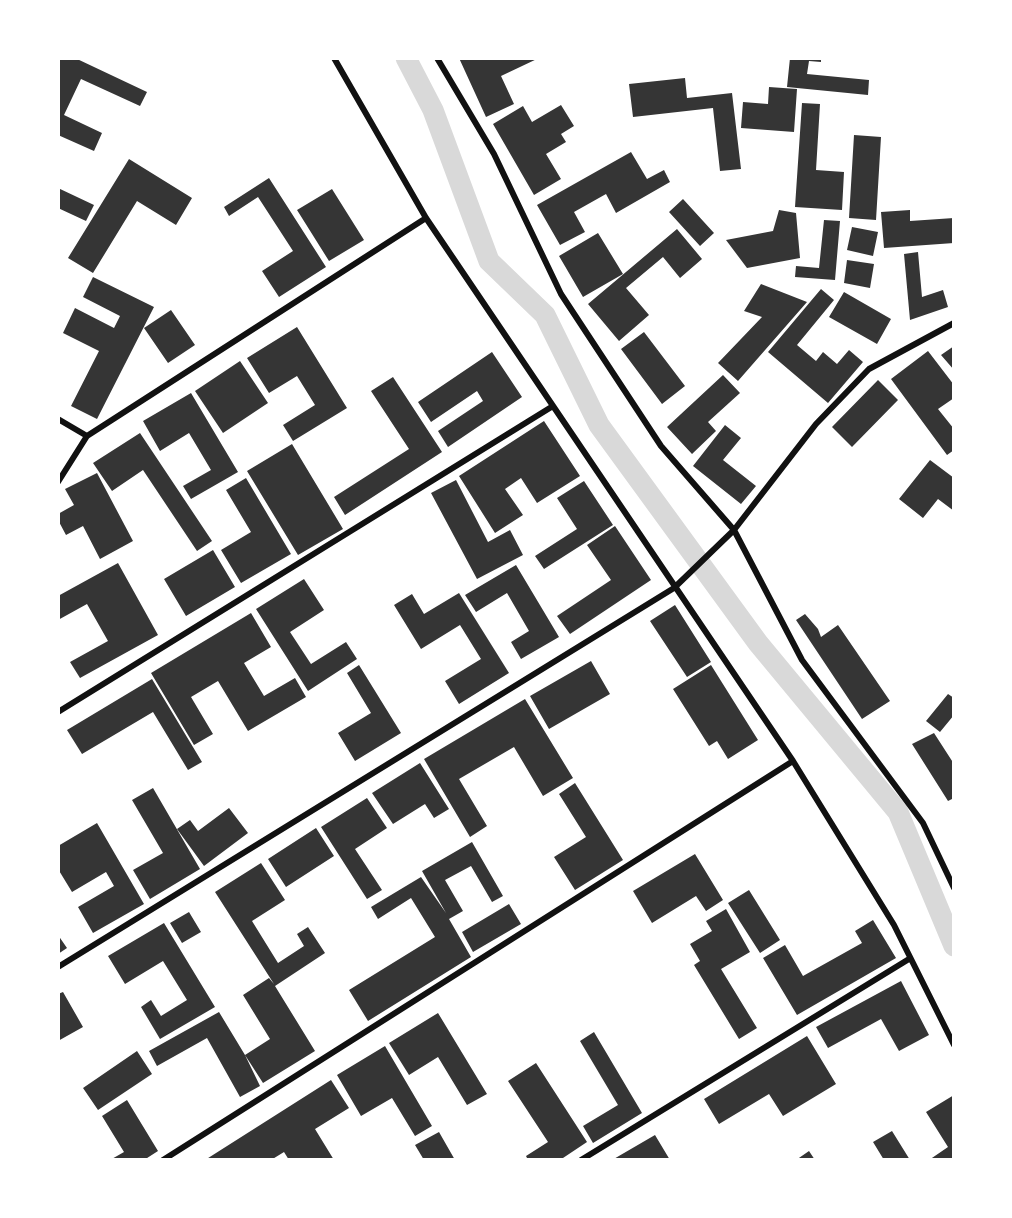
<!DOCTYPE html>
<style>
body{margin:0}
#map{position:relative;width:1012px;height:1218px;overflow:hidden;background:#fff;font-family:"Fira Sans",sans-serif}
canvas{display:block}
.frame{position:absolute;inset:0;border:60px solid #fff;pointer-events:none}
</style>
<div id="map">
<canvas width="1012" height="1218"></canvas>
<div class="frame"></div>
</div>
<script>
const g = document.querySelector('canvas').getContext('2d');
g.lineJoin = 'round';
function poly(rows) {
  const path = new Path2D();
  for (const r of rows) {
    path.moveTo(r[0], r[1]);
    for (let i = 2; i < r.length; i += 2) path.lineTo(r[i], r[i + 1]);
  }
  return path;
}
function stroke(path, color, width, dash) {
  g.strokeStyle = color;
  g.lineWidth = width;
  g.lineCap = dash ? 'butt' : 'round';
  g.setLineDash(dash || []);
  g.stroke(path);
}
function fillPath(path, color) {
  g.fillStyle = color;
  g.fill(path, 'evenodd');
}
const canal = poly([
 [406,58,433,110,489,261,545,315,599,425,758,643,898,812,954,946]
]);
const building = poly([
 [58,58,75,58,147,92,140,106,81,79,64,115,102,133,94,151,58,135],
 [459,58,539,58,501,76,514,104,486,117],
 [790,58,821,58,821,62,809,61,807,74,869,80,868,95,787,87],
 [685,78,687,98,732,93,741,169,720,171,713,108,633,117,629,84],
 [769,87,797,89,794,132,741,128,743,102,768,104],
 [802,103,820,104,816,170,844,172,842,210,795,207],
 [561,105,574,126,561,134,566,142,546,154,561,179,534,195,493,124,523,106,532,122],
 [854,135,881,137,876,220,849,218],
 [631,152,647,179,664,170,670,182,616,213,606,194,574,212,585,232,560,245,537,205],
 [129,159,192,198,176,225,137,201,93,273,68,258],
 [269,178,326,267,279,297,262,271,293,251,258,197,229,216,224,207],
 [58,188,94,205,86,221,58,208],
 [332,189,364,240,329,261,297,210],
 [683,199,714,233,700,246,669,212],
 [779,210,796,213,800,258,747,268,726,240,773,231],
 [910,210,910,221,954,218,954,243,884,248,881,212],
 [824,220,840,221,835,280,795,277,796,266,819,268],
 [852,227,878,232,873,256,847,250],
 [677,229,702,259,680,278,663,257,626,288,649,315,619,341,588,304],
 [598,233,623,274,583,297,559,256],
 [918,252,922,297,943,290,948,307,910,320,904,254],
 [847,260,874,264,870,288,844,283],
 [93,277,154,307,97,419,71,406,99,351,63,333,75,308,114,328,120,316,83,297],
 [761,284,807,302,738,381,718,363,762,317,744,311],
 [821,289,834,300,797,345,816,361,823,352,837,364,849,350,863,362,828,403,768,352],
 [844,292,891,319,877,344,829,317],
 [171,310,195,345,168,363,144,328],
 [297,327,347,408,293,441,283,425,315,405,297,376,269,393,247,358],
 [644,332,685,386,662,404,621,349],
 [954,346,954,370,941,355],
 [928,351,954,385,954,398,938,409,954,429,954,450,947,455,891,379],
 [492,352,522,397,448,447,438,431,483,401,477,391,431,422,418,402],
 [240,361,268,403,223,433,195,391],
 [723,375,740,393,708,422,716,431,692,454,667,427],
 [393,377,442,452,345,515,334,497,409,449,371,391],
 [878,380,898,400,852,447,832,427],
 [191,393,238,472,191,499,183,486,211,470,189,433,160,451,143,421],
 [544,421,580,476,537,503,521,478,505,489,523,515,495,533,459,476],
 [725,425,741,438,723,460,756,486,741,504,693,466],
 [140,433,212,541,197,551,143,470,112,491,93,463],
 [292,444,343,529,298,555,247,471],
 [930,460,954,478,954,511,938,499,923,518,899,499],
 [97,473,133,541,100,559,83,526,66,535,58,520,58,514,74,505,65,489],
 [246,478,291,554,241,583,221,550,251,532,226,490],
 [456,480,488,542,510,530,523,555,477,579,431,493],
 [584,481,613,525,544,569,535,556,577,529,557,498],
 [615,526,651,580,570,634,557,616,611,580,587,545],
 [213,550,235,587,186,616,164,579],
 [118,563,158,635,80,678,70,662,108,641,87,604,58,620,58,596],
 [516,565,559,637,521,659,511,642,529,631,507,593,476,612,465,595],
 [304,579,324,610,290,632,311,664,346,642,357,659,308,691,256,609],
 [459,593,509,673,459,704,445,681,481,659,460,625,421,649,394,605,412,594,424,614],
 [675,605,711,662,687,677,650,621],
 [251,613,271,647,244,663,264,696,295,678,306,697,248,731,218,681,191,697,213,734,194,745,151,673],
 [805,614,818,629,821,637,838,625,890,701,862,719,796,620],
 [591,661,610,694,549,729,530,696],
 [359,665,401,733,355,761,338,733,371,713,347,673],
 [711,665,758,740,728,759,717,741,709,746,673,689],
 [152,679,202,762,188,770,153,712,82,754,67,730],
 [948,694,954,698,954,715,940,732,926,721],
 [525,699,573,778,543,796,514,747,459,779,487,826,470,837,424,759],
 [934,733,954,764,954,798,948,801,912,744],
 [420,763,449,809,434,818,425,804,393,824,372,793],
 [575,783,623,860,575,890,554,857,586,837,559,794],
 [153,788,200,869,150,899,133,870,163,853,132,800],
 [367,798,387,828,355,849,382,890,367,899,321,827],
 [229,808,248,833,204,866,177,829,190,820,198,831],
 [97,823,144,904,93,933,78,907,114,886,106,872,72,892,58,869,58,846],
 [316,828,334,856,286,887,268,859],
 [472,842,503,896,492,902,471,866,445,880,463,911,449,919,471,957,368,1021,349,990,435,937,411,898,378,919,371,907,421,877,446,913,422,871],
 [695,854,723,900,706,911,696,896,652,923,633,891],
 [261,863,285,900,252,921,278,963,304,946,297,934,308,927,325,953,275,986,315,1051,263,1083,245,1055,260,1086,240,1097,207,1038,157,1066,149,1051,219,1012,245,1055,270,1039,243,995,269,978,274,984,215,892],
 [749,890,780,940,760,953,728,903],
 [509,904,521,924,473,952,462,932],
 [726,909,750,952,721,969,757,1028,739,1039,694,965,700,961,690,944,712,931,706,921],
 [189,912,201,932,182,943,170,923],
 [873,920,896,958,797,1015,763,958,785,945,803,976,862,943,855,931],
 [164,923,215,1007,160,1039,141,1007,151,1000,161,1016,187,1000,163,961,125,984,108,956],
 [58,935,67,948,58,954],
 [901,981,929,1035,899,1051,881,1019,828,1048,816,1027],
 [63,992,83,1027,58,1041,58,994],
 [438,1013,487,1094,467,1105,438,1057,409,1075,389,1043],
 [594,1032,642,1113,593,1143,583,1126,618,1105,580,1041],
 [807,1036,836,1084,783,1116,769,1094,719,1124,704,1099],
 [385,1046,432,1126,415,1136,392,1098,361,1116,337,1075],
 [137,1051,152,1074,98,1110,83,1088],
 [536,1063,587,1142,560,1160,528,1160,526,1156,548,1142,508,1081],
 [331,1080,349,1108,315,1129,334,1160,289,1160,284,1152,271,1160,205,1160],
 [954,1095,954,1160,929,1160,948,1147,926,1112],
 [127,1100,158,1151,144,1160,110,1160,124,1152,102,1116],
 [892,1131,910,1160,884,1160,873,1142],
 [439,1132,455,1160,424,1160,415,1145],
 [655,1135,670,1160,612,1160],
 [809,1151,815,1160,796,1160]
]);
const minor = poly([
 [334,58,426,218,793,761,894,925,954,1045],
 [437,58,494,154,561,294,661,446,734,530,802,660,923,823,954,888],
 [58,419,87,436],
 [58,482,87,436,426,218],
 [58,712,553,406],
 [58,967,674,588,734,530,816,424,869,369,954,323],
 [163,1160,793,761],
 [581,1160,909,959]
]);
stroke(canal, '#d9d9d9', 21);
fillPath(building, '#353535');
stroke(minor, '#111', 6);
</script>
